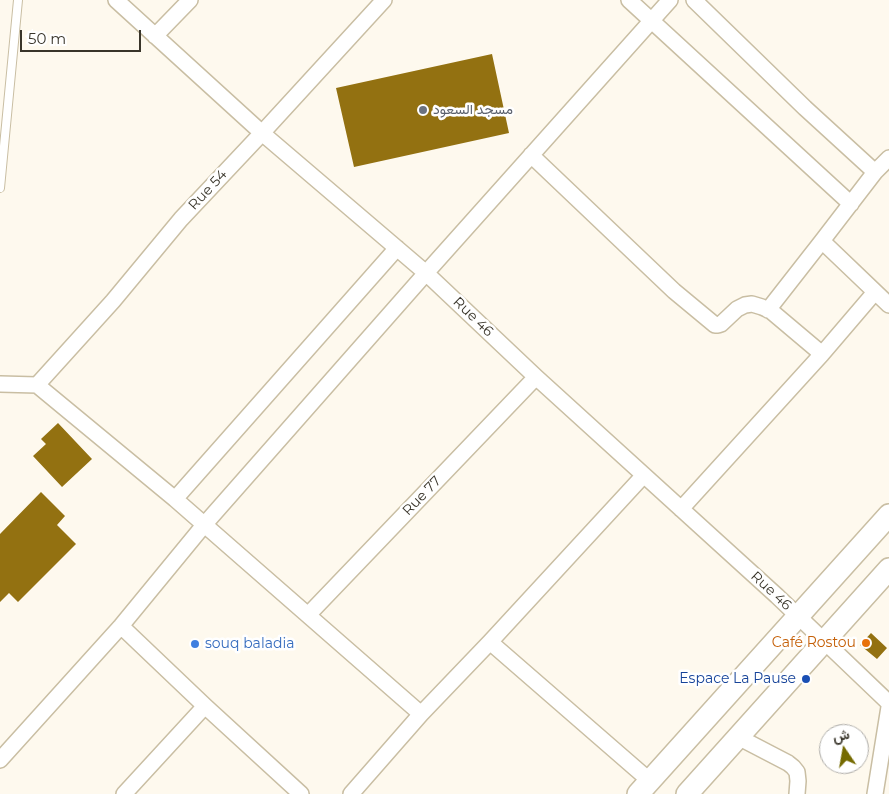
<!DOCTYPE html>
<meta charset="utf-8">
<style>
body{margin:0}
#map{position:relative;width:889px;height:794px;overflow:hidden;background:#fef9ee;font-family:Montserrat,Vazirmatn,sans-serif}
canvas{display:block}
.north{position:absolute;left:819px;top:724px;width:50px;height:50px;box-sizing:border-box;background:#fff;border:1px solid #b0aeaa;border-radius:50%;rotate:348deg;font-size:14px;font-weight:700;line-height:20px;text-align:center;color:#39352a}
.north::after{content:'';display:block;margin:auto;width:18px;height:22px;background:#756a01;clip-path:polygon(50% 0,100% 100%,50% 72%,0 100%)}
.scale{position:absolute;left:20px;top:30px;width:121px;height:22px;box-sizing:border-box;border:2px solid #39352a;border-top:0;padding-left:6px;font-size:15px;line-height:18px;white-space:nowrap;color:#39352a;-webkit-text-stroke:4px #fff;paint-order:stroke}
</style>
<div id="map">
<canvas width="889" height="794"></canvas>
<div class="north">ش</div>
<div class="scale">50 m</div>
</div>
<script>
const g = document.querySelector('canvas').getContext('2d');
g.lineJoin = 'round';
function fillPath(path, color) {
  g.fillStyle = color;
  g.fill(path, 'evenodd');
}
function poly(rows) {
  const path = new Path2D();
  for (const r of rows) {
    path.moveTo(r[0], r[1]);
    for (let i = 2; i < r.length; i += 2) path.lineTo(r[i], r[i + 1]);
  }
  return path;
}
function stroke(path, color, width, dash) {
  g.strokeStyle = color;
  g.lineWidth = width;
  g.lineCap = dash ? 'butt' : 'round';
  g.setLineDash(dash || []);
  g.stroke(path);
}
function label(font, color, halo, rows, align = 'center') {
  g.font = font + ' Montserrat,Vazirmatn,sans-serif';
  g.lineWidth = 5;
  g.setLineDash([]);
  g.textBaseline = 'middle';
  g.strokeStyle = halo;
  g.fillStyle = color;
  for (const [text, x, y, turn = 0] of rows) {
    g.save();
    g.translate(x, y);
    g.rotate((+turn || 0) * Math.PI / 180);
    g.textAlign = isNaN(turn) ? turn : align;
    if (halo) g.strokeText(text, 0, 0);
    g.fillText(text, 0, 0);
    g.restore();
  }
}
const building = poly([
 [492,54,509,133,354,167,336,88],
 [58,423,92,459,62,487,33,456,46,444,41,439],
 [41,492,65,516,57,525,76,544,18,602,9,593,0,602,0,534],
 [871,633,887,648,877,659,860,645]
]);
const service = poly([
 [0,188,18,0]
]);
const minor = poly([
 [116,0,262,133,426,273,536,377,777,596,889,703],
 [629,0,851,204],
 [694,0,805,108,875,172],
 [155,36,190,0],
 [531,155,674,291,715,325,718,325,721,324,737,309,745,305,752,304,762,307,771,311,822,354],
 [822,241,889,305],
 [768,310,822,241,875,172,889,158],
 [0,384,37,385,175,499,421,714],
 [37,385,113,301,181,219,262,133,384,0],
 [175,499,397,248],
 [681,509,822,354,875,292],
 [308,615,536,377],
 [121,626,205,706,301,794],
 [490,642,650,781],
 [738,737,788,763,793,767,797,772,798,781,797,794],
 [0,760,121,626,204,525,426,273,670,0],
 [124,794,205,706],
 [351,794,421,714,490,642,644,475],
 [875,794,889,707]
]);
const secondary = poly([
 [638,794,889,515],
 [687,794,889,569]
]);
const markers = [
 [423,110,5,"#6b7280"],
 [866,643,5,"#e8710a"],
 [195,644,5,"#3f7fe0"],
 [806,679,5,"#1a4fb4"]
];
const worshipNames = [
 ["مسجد السعود",433,110]
];
const streetNames = [
 ["Rue 54",208,190,-47],
 ["Rue 46",473,317,44],
 ["Rue 77",422,496,-46],
 ["Rue 46",771,591,43]
];
const foodNames = [
 ["Café Rostou",856,643]
];
const shopNames = [
 ["souq baladia",205,644]
];
const transitNames = [
 ["Espace La Pause",796,679]
];
fillPath(building, '#937111');
stroke(service, '#c9bea3', 10);
stroke(minor, '#c9bea3', 18);
stroke(secondary, '#c9bea3', 24);
stroke(service, '#fff', 8);
stroke(minor, '#fff', 15);
stroke(secondary, '#fff', 21);
for (const [x, y, r, color] of markers) {
  const dot = new Path2D();
  dot.arc(x, y, r, 0, 2 * Math.PI);
  g.fillStyle = color;
  g.fill(dot);
  stroke(dot, '#fff', 2);
}
label('14px', '#5b616d', '#fff', worshipNames, 'left');
label('14px', '#39352a', '#fff', streetNames);
label('14px', '#c56008', '#fff', foodNames, 'right');
label('14px', '#366cbe', '#fff', shopNames, 'left');
label('14px', '#164399', '#fff', transitNames, 'right');
</script>
